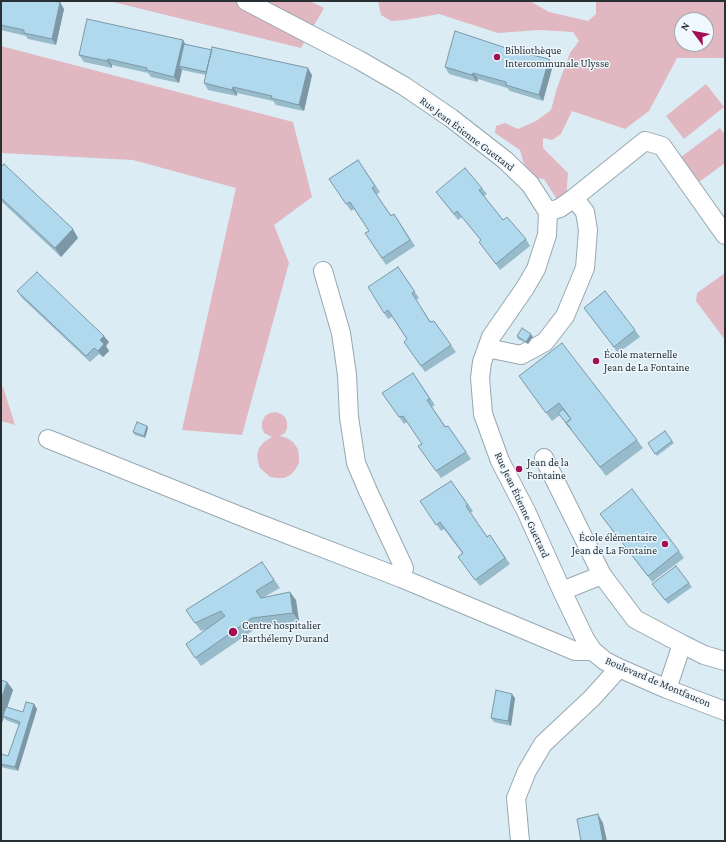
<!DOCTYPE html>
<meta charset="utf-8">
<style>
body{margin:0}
#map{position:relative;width:726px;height:842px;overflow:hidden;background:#dbecf5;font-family:"Crimson Pro",serif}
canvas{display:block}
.frame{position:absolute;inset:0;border:2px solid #293034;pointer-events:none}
.north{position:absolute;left:674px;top:12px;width:40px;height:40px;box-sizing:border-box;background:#eef8fe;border:1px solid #9fa8ad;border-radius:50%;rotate:302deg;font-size:11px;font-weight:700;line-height:16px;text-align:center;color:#293034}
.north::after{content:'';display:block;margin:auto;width:14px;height:18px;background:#a20f52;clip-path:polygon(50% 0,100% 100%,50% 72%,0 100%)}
</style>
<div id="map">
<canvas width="726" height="842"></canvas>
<div class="frame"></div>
<div class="north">N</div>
</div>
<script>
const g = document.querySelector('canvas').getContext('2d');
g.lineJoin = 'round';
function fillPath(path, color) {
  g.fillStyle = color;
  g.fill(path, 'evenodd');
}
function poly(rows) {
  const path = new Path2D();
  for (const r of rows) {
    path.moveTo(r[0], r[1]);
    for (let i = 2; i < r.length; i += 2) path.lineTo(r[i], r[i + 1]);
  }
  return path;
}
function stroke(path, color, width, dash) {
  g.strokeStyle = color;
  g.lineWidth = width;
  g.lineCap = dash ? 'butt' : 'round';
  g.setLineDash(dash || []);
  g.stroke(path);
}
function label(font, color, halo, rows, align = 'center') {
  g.font = font + ' "Crimson Pro",serif';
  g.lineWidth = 3;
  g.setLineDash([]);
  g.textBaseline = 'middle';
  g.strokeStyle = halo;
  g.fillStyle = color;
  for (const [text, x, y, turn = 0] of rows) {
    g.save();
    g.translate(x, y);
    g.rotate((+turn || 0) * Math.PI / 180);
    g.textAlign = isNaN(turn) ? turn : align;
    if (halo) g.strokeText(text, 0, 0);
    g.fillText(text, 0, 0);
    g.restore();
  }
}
const green = poly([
 [109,1,310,1,324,8,301,48],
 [378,1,530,1,549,12,588,21,596,14,596,1,725,1,725,58,677,58,649,111,625,129,572,111,561,134,552,140,543,138,543,148,568,173,566,199,556,198,544,179,534,178,524,164,520,150,495,133,496,126,505,123,518,129,536,121,551,110,557,88,570,53,579,41,573,32,539,30,498,33,439,14,405,20,391,21,381,15],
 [682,20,706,20,706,44,682,44],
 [1,46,293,122,312,197,274,225,289,263,242,435,182,430,236,188,133,160,1,153],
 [706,84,724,107,684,139,666,116],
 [720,128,725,135,725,163,699,182,681,157],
 [725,273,725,340,696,301,697,293],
 [1,386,3,387,15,425,1,421],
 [276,412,281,414,285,417,287,422,287,428,285,433,280,436,287,438,293,442,298,449,299,456,299,463,295,470,290,475,284,478,277,478,270,477,260,468,258,462,257,455,259,448,264,442,272,437,264,433,262,428,262,422,265,416,270,413]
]);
const minor = poly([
 [246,1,359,60,404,86,451,118,505,160,530,184,548,212,547,235,536,269,525,288,491,337,482,362,480,378,483,414,500,461,526,511,562,591,585,639,593,651,605,661,619,668,667,689,725,711],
 [548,212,560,208,574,198,645,141,662,146,725,235],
 [323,271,341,333,347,375,349,417,356,463,368,491,404,568,401,578],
 [487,348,521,355,545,342,565,316,585,268,588,230,585,212,574,198],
 [48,439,255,522,401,578,575,651,593,651],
 [544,458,602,575],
 [562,591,602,575,635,619,682,644,667,689],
 [682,644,704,655,725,661],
 [520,841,516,798,527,771,543,744,592,698,619,668]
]);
const wall = poly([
 [1,1,64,9,56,45,28,39,26,36,1,30],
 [183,40,185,44,312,75,304,111,276,105,273,101,237,93,237,96,208,90,204,83,206,75,182,70,179,83,151,77,148,73,112,65,112,68,84,62,79,55],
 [553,65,543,101,510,91,507,88,478,79,477,82,449,74,445,67],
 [358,160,380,192,376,195,391,215,394,214,415,246,386,265,365,233,369,231,354,209,351,211,329,179],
 [1,167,78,238,61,257,1,201],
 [482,188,487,194,484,196,503,220,526,239,530,246,500,270,479,242,481,241,462,217,458,220,436,192],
 [398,267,419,298,416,300,431,322,434,321,456,352,425,372,404,342,407,339,392,317,388,319,384,313],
 [17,291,109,342,106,346,109,351,103,357,99,354,90,362,22,298],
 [589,314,635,330,640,337,618,353],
 [517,336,533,337,528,344,518,339],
 [413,373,435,405,432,407,446,427,448,426,471,459,441,478,418,446,422,444,407,422,404,424,382,393],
 [519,376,637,440,643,448,606,476,560,415,552,421],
 [147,426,148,428,145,438,135,435,133,432],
 [665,431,674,443,657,456,648,443],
 [451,481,473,511,470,513,487,536,490,535,510,564,480,586,458,557,462,553,444,529,441,531,420,501],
 [600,514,679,551,684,558,652,582],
 [262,562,280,588,264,597,296,600,299,621,258,627,201,666,186,644,207,629,201,631,186,610],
 [676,566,692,587,668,604,652,584],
 [7,682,13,690,7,708,23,712,34,704,37,709,18,771,1,767,1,754,8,756,19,725,6,720,4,717,1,726],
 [515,698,511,726,494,722,491,718]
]);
const shadedWall = poly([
 [60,2,64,9,56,45,52,39],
 [183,40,187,47,179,66,182,70,179,83,174,77],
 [108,59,112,65,112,68,107,61],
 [549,59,553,65,543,101,539,95],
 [308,68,312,75,304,111,299,105],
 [473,73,478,79,477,82,472,75],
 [233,87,237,93,237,96,232,90],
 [73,229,78,238,61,257,55,248],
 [531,334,533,337,528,344,526,342],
 [104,336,109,342,106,346,109,351,103,357,98,351,100,340],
 [147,426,148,428,145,438,144,436],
 [290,592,296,600,299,621,293,613],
 [7,682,13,690,4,716,3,716,4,717,1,726,1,700],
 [512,694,515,698,511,726,508,721],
 [34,704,37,709,18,771,15,767],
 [598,814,603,823,607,841,603,841]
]);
const building = poly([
 [1,1,53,1,60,2,52,39,24,33,24,30,1,25,1,1],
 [87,19,183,40,174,77,146,70,147,68,108,59,107,61,79,55,87,19],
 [455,31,515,51,549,59,539,95,506,85,506,82,473,73,472,75,445,67,455,31],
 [184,44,212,50,206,72,179,66,184,44],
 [212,47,308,68,299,105,271,98,272,96,233,87,232,90,204,83,212,47],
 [358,160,375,186,372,188,391,216,394,214,410,240,382,258,365,233,369,231,350,202,346,204,329,179,358,160],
 [4,164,73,229,55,248,1,198,1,167,4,164],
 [465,168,482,188,479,190,503,220,507,217,526,239,496,264,479,242,481,240,457,211,454,214,436,192,465,168],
 [398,267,415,292,412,293,430,322,434,321,451,345,421,366,404,342,407,339,388,310,384,313,368,287,398,267],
 [37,272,104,336,100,340,104,344,98,351,94,348,86,356,17,291,37,272],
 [605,291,635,330,614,347,584,308,605,291],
 [522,328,531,334,526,342,517,336,522,328],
 [562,343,637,440,600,467,566,423,571,419,559,403,546,413,519,376,562,343],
 [413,373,430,399,427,400,445,427,448,426,466,452,436,471,418,446,422,444,403,416,399,417,382,393,413,373],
 [563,409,571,419,566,423,571,429,558,413,563,409],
 [137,422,147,426,144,436,133,432,137,422],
 [665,431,672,441,655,454,648,443,665,431],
 [451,481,468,505,466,506,487,537,490,535,505,558,475,580,458,557,463,553,440,522,436,525,420,501,451,481],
 [632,489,679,551,648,576,600,514,632,489],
 [262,562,274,580,256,591,261,598,290,592,293,613,252,618,195,658,186,644,225,616,221,611,195,623,186,610,262,562],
 [676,566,689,583,665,600,652,584,676,566],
 [1,680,7,682,1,700,1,680],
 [496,690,512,694,508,721,491,718,496,690],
 [26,702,34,704,15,767,1,764,1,754,8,756,20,722,3,716,6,707,23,712,26,702],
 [598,814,603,841,581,841,577,819,598,814]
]);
const markers = [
 [497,57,4,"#a20f52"],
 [596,361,4,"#a20f52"],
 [519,469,4,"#a20f52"],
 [665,544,4,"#a20f52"],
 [233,632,5,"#a20f52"]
];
const poiNames = [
 ["Bibliothèque",505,51],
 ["Intercommunale Ulysse",505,64],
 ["École maternelle",604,355],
 ["Jean de La Fontaine",604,368],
 ["Jean de la",527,463],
 ["Fontaine",527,476],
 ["École élémentaire",657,538,"right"],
 ["Jean de La Fontaine",657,551,"right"],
 ["Centre hospitalier",242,626],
 ["Barthélemy Durand",242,639]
];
const streetNames = [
 ["Rue Jean Étienne Guettard",467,134,37],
 ["Rue Jean Étienne Guettard",522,505,65],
 ["Boulevard de Montfaucon",658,682,23]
];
fillPath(green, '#e1b7c1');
stroke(minor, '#97a8b1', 20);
stroke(minor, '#fff', 18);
fillPath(wall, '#98bbcc');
fillPath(shadedWall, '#7c98a6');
fillPath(building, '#b1d9ed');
stroke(building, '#7c98a6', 1);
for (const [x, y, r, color] of markers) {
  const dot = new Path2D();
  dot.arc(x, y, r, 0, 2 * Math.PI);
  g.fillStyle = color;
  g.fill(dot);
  stroke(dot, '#eef8fe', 1.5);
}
label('11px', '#293034', '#eef8fe', poiNames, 'left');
label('11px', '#293034', '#eef8fe', streetNames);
</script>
